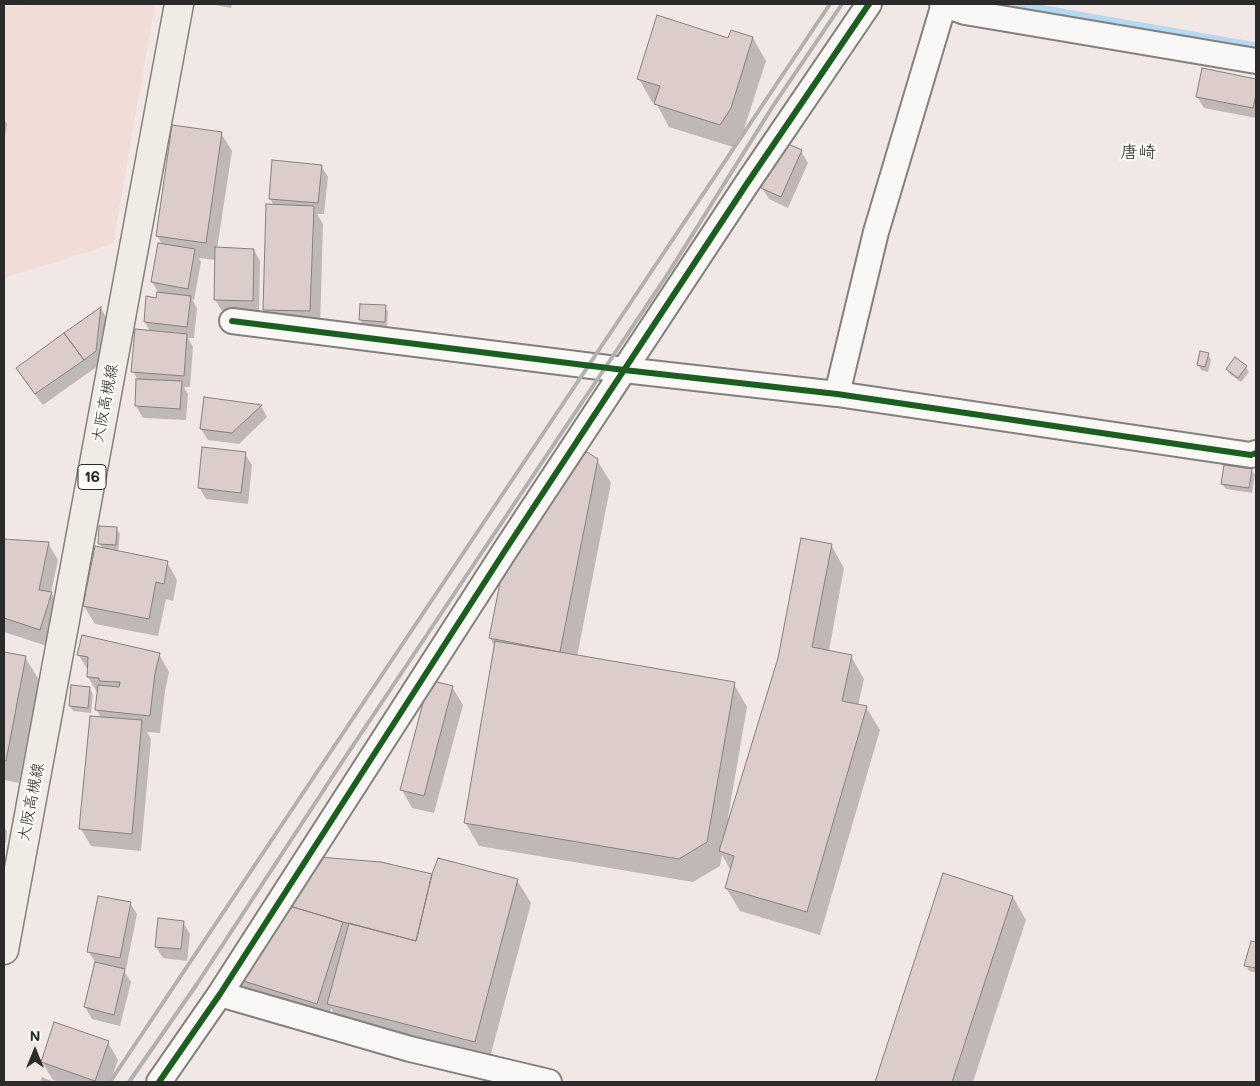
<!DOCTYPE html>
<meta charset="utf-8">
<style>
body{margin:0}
#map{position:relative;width:1260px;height:1086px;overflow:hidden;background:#f1e7e4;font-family:Mali,sans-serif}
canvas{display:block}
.frame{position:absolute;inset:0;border:5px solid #2b2b2b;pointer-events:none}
.north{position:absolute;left:10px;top:1026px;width:50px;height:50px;-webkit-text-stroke:4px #fdfcf7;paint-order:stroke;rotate:0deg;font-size:14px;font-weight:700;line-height:20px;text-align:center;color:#2b2b2b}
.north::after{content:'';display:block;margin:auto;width:18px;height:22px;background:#2b2b2b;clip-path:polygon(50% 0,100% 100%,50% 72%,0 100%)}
</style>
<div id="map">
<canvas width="1260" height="1086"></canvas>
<div class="frame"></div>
<div class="north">N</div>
</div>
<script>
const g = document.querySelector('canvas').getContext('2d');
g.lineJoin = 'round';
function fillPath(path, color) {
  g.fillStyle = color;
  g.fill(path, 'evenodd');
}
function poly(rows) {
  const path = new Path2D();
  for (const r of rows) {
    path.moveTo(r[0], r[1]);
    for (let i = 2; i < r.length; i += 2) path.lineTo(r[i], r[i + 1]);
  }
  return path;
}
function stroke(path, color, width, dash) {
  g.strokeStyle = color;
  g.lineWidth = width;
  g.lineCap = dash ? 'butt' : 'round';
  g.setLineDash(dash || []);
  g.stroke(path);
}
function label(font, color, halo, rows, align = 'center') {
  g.font = font + ' Mali,"Klee One",sans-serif';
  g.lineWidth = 4.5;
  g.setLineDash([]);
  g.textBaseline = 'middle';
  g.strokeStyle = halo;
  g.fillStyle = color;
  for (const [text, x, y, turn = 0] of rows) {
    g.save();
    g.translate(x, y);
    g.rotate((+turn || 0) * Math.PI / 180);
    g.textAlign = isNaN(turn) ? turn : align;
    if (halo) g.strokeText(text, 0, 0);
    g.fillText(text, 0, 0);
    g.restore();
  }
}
const built = poly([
 [63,4,155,4,113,244,4,278,4,6]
]);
const shadow = poly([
 [210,4,232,4,231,8],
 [753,38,766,61,743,132,733,147,669,127,656,103,652,102,639,79,729,39],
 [1203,70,1256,80,1256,118,1204,108,1197,97],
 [4,119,7,124,4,142],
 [221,133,232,151,217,249,254,250,260,261,259,312,222,311,215,299,216,260,199,258,201,262,194,300,192,299,197,308,194,338,188,338,193,347,190,387,184,387,188,394,186,420,143,418,136,406,138,380,133,371,150,332,145,322,148,298,157,299,158,292,152,282,162,244,157,236],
 [801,151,808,163,788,208,769,199,762,188],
 [321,166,328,177,324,214,317,214,323,224,320,329,274,327,264,310,274,206,270,198],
 [385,307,388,312,387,327,363,325,360,319],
 [101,308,107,319,102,363,43,405,24,380,18,368],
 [1208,354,1211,360,1208,372,1201,370,1198,364],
 [1246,367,1249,372,1241,382,1230,374,1227,369],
 [261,406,267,417,239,444,208,440,201,429],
 [245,454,252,465,248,504,206,499,199,487],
 [597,460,611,483,577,657,734,684,747,707,728,818,730,818,831,545,844,568,829,651,851,656,864,679,858,706,866,707,880,730,820,935,740,911,726,888,731,871,722,855,720,866,693,882,479,846,465,822,495,647,490,638],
 [1251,470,1255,475,1252,493,1226,489,1222,484],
 [116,528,120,534,118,552,167,562,177,580,173,601,166,599,158,636,95,624,84,606,103,549,100,544],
 [4,540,48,543,58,560,51,593,62,611,50,647,4,632],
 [4,653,25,657,39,680,19,783,4,780],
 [78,654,159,654,169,672,165,691,160,733,147,732,151,739,141,851,91,846,81,829,101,718,97,710,98,694,88,677,89,672],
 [452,687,463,705,434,813,412,808,402,790],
 [89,688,93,694,91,713,73,711,70,706],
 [4,827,7,831,6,843,4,842],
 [944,875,1013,897,1026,920,973,1082,876,1082],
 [517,880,531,903,488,1065,342,1027,331,1008,327,1021,245,995,235,978,283,906],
 [130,903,137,914,126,969,123,969,131,982,120,1026,92,1019,85,1007,96,964,89,952],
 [183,922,190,934,187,961,163,958,156,947],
 [1252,943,1256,944,1256,973,1249,971,1246,965],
 [108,1042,118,1060,110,1082,60,1082,53,1080,54,1082,40,1082,42,1077,54,1082,42,1062]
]);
const stream = poly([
 [1016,4,1256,46]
]);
const building = poly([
 [657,15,728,38,731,30,753,37,731,108,720,125,654,104,660,86,637,79,657,15],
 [1202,68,1256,79,1256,94,1253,108,1196,97,1202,68],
 [172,125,222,132,206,243,156,236,172,125],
 [781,141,802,150,781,197,761,188,781,141],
 [272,160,322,165,318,203,269,199,272,160],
 [266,204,314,206,310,311,263,310,266,204],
 [158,243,195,249,188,289,151,282,158,243],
 [215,247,254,249,253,301,214,300,215,247],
 [157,292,191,296,187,327,144,322,146,296,156,298,157,292],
 [360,304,386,305,385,322,359,320,360,304],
 [101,307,96,351,84,360,64,333,101,307],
 [135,329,187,334,184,376,131,372,135,329],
 [64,333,84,360,35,394,16,368,64,333],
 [1200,351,1209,353,1205,367,1197,365,1200,351],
 [1235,357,1247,366,1238,378,1226,369,1235,357],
 [136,379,182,381,180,409,135,406,136,379],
 [204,397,262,405,232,433,200,429,204,397],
 [202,447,246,452,241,493,198,488,202,447],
 [582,449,598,459,560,652,489,638,500,583,582,449],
 [1224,465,1252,469,1249,488,1221,484,1224,465],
 [99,526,117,527,116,545,98,544,99,526],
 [801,538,832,544,812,647,852,655,842,701,867,706,807,912,725,888,734,856,719,851,778,658,801,538],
 [4,539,49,542,39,590,52,592,40,630,4,618,4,539],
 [95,546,168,561,164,584,156,582,149,619,83,606,95,546],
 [82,635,160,653,155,673,150,716,95,710,98,685,119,687,120,682,99,681,99,678,87,677,88,657,77,655,82,635],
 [495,641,735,682,707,842,679,859,464,823,495,641],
 [4,652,26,656,6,761,4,760,4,652],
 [429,680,453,686,424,796,400,790,429,680],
 [71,685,90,687,88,708,69,706,71,685],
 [90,716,142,720,132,834,79,829,90,716],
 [318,857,381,862,432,874,416,941,343,922,283,904,318,857],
 [438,858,518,879,475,1042,327,1004,349,923,416,941,432,874,438,858],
 [943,873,1013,896,952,1082,875,1082,943,873],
 [98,896,131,902,120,958,87,952,98,896],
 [283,904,343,922,317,1004,234,978,283,904],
 [158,918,184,921,181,949,155,947,158,918],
 [1251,941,1256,942,1256,968,1244,966,1251,941],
 [95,962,125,969,114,1015,84,1007,95,962],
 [54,1022,109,1041,95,1081,41,1062,54,1022]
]);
const minor = poly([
 [942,4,965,12,1256,61],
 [232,321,624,370,837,394,1251,455,1256,453],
 [837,394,876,232,944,4],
 [220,994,410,1049,549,1082],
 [159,1082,220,994,506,549,746,185,869,4]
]);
const primary = poly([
 [4,950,179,4]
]);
const rail = poly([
 [110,1082,830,4],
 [129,1082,197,984,340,765,669,272,773,106,842,4]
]);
const cycleway = poly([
 [232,321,624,370,837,394,1251,455,1256,453],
 [159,1082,220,994,506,549,746,185,869,4]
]);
const shields = [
 [92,477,28]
];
const shieldNames = [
 ["16",92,477]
];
const streetNames = [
 ["大阪高槻線",105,403,-79],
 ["大阪高槻線",31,802,-79]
];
const neighbourhoodNames = [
 ["唐崎",1138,152]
];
fillPath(built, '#f2dcd8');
fillPath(shadow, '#0003');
stroke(stream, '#b5d8f3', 7);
fillPath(building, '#dccdcb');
stroke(building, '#84807e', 1);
stroke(minor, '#84807e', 28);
stroke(primary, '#84807e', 31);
stroke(minor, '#faf8f6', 24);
stroke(primary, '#f0ebe4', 28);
stroke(rail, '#b3b1af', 4);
stroke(cycleway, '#1b5e20', 6);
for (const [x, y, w] of shields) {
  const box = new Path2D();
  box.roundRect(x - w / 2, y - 12.5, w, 25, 4);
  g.fillStyle = '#fdfcf7';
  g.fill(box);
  stroke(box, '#2b2b2b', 1);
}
label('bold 15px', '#2b2b2b', null, shieldNames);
label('16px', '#2b2b2b', '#fdfcf7', streetNames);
label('18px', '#2b2b2b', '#fdfcf7', neighbourhoodNames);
</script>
